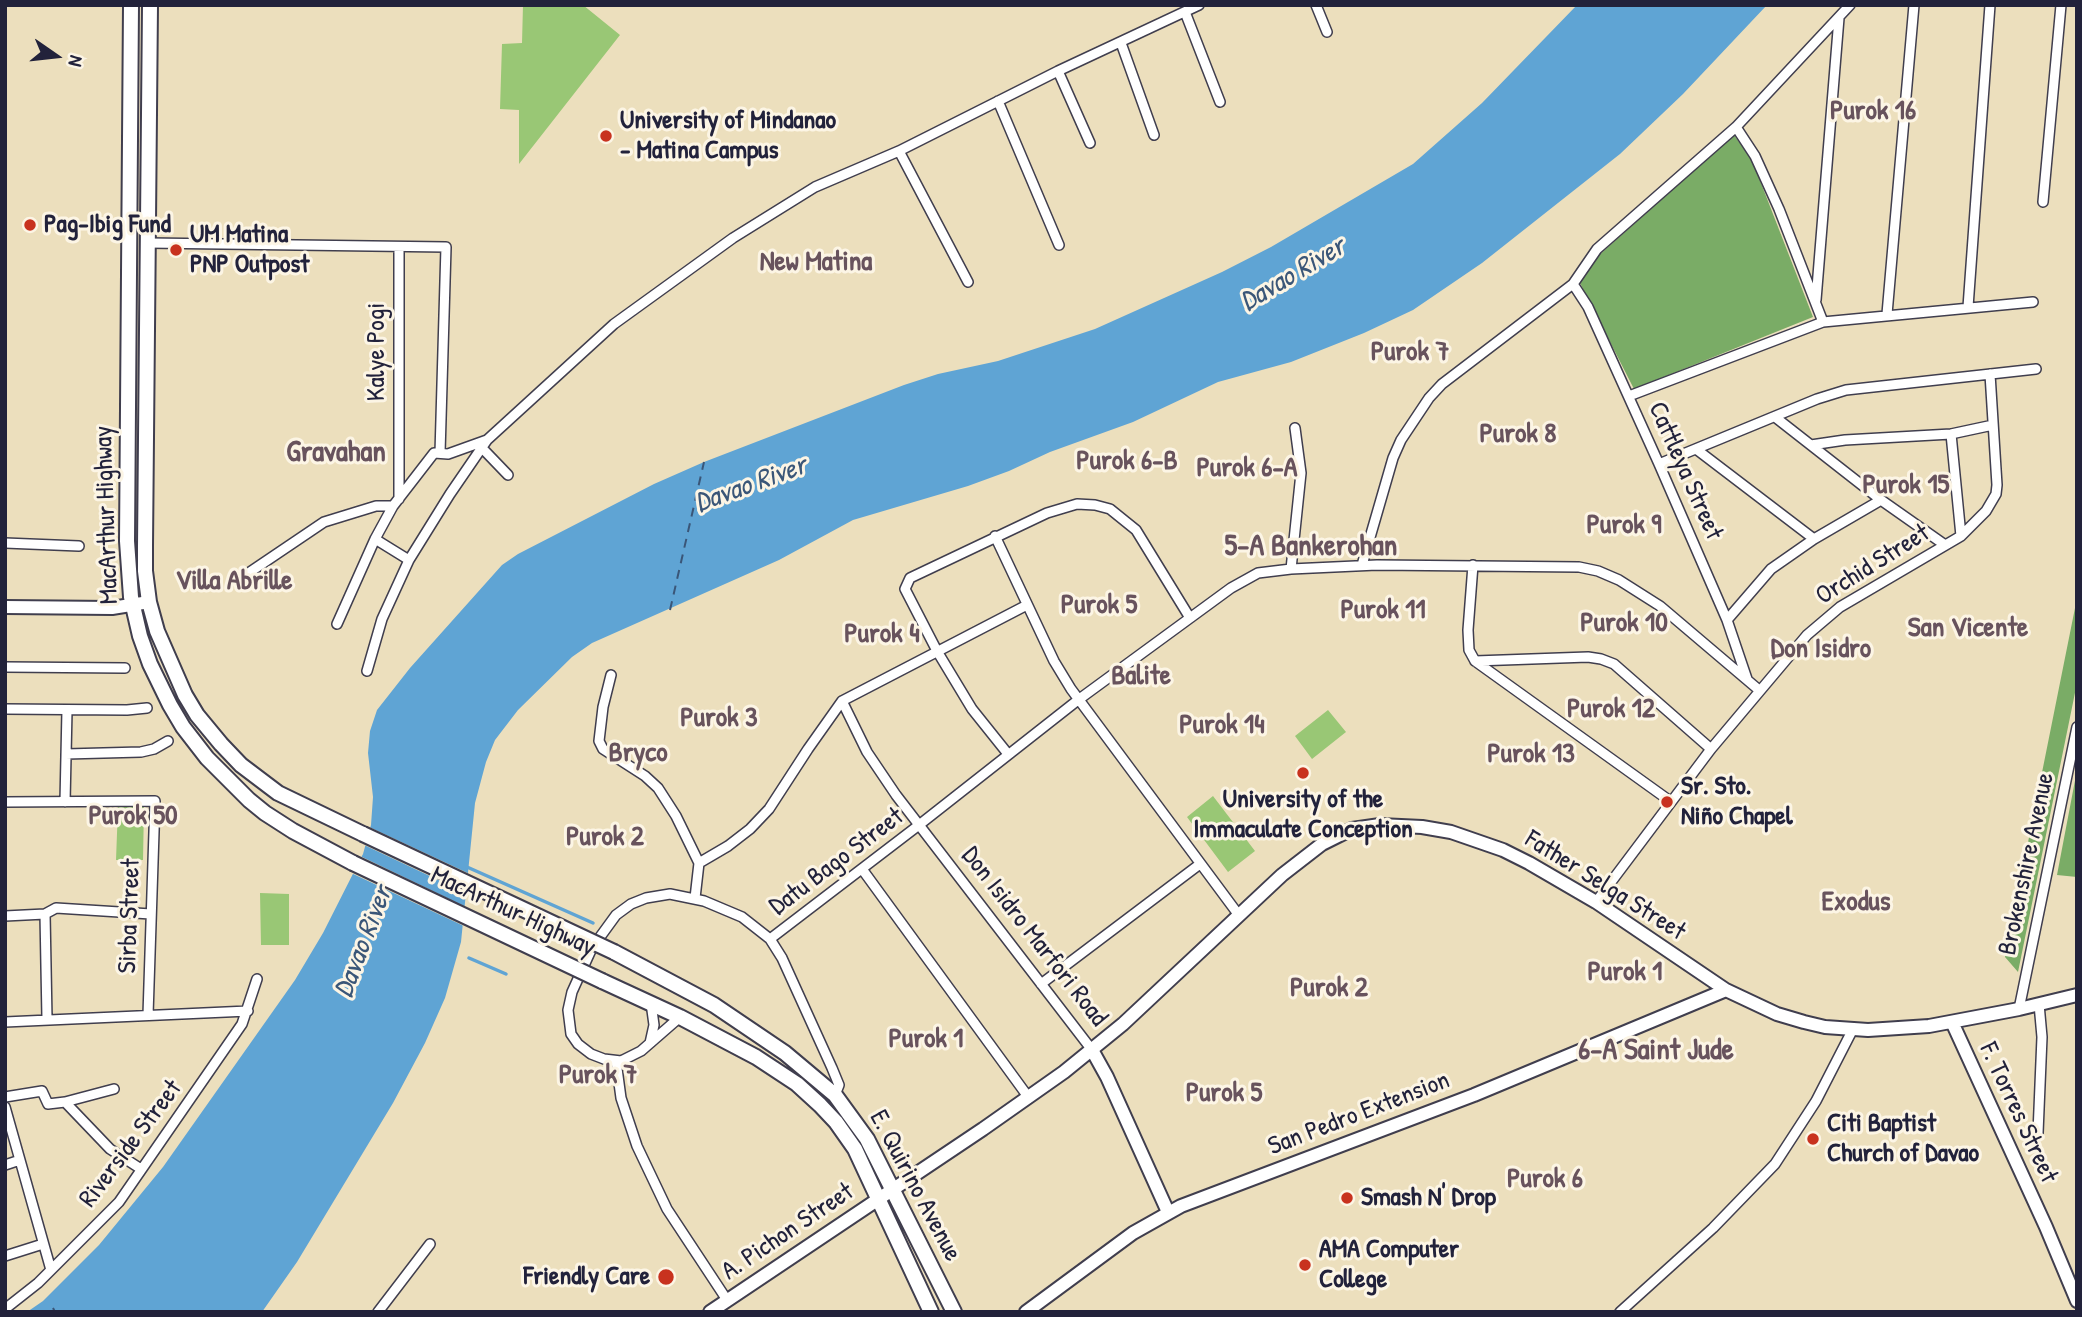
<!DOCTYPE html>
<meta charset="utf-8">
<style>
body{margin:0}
#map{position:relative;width:2082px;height:1317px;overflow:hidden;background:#ecdfbd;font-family:"Patrick Hand",sans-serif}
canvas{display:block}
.frame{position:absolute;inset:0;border:7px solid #22223b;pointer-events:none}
.north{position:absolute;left:21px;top:21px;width:70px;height:70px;-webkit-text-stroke:5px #fcf5e5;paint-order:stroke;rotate:104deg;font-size:19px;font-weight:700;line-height:28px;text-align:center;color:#22223b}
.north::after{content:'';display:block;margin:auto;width:24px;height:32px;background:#22223b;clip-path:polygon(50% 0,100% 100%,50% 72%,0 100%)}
</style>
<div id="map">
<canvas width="2082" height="1317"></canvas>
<div class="frame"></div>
<div class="north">N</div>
</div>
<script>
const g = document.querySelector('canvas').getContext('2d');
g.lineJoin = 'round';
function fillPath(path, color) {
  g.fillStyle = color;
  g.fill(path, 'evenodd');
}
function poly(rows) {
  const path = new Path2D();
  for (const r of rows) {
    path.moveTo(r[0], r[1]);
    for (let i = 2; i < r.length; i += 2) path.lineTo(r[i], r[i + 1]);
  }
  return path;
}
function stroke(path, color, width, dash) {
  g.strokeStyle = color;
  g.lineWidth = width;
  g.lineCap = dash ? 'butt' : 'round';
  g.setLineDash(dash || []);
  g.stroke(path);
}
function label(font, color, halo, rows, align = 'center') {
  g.font = font + ' "Patrick Hand",sans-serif';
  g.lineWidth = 6;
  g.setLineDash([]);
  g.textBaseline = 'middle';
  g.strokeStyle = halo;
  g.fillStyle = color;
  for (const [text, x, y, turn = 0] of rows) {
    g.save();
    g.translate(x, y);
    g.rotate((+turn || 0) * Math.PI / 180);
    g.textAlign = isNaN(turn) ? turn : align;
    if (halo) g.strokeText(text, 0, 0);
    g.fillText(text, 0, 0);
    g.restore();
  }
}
const green = poly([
 [523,5,583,5,620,35,519,164,519,110,500,109,502,44,522,43],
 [1328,710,1346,732,1312,759,1295,736],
 [1213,796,1255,851,1228,872,1187,817],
 [118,807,144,807,143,860,116,860],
 [260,893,289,894,289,945,261,945]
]);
const forest = poly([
 [1734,135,1752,160,1813,317,1634,389,1580,283,1598,256],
 [2077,598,2077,683,2018,972,2005,957],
 [2077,770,2077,877,2057,875]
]);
const water = poly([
 [1577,5,1767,5,1683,94,1620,154,1482,263,1413,310,1364,333,1291,362,1218,382,1133,422,1050,452,1009,471,968,486,853,520,779,560,592,643,572,657,518,710,495,740,486,762,475,803,461,942,445,998,425,1043,393,1103,297,1262,262,1312,27,1312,43,1301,99,1245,163,1167,295,980,323,933,363,854,371,825,373,797,368,753,370,731,377,710,410,668,502,565,518,554,654,484,704,462,904,385,938,374,998,361,1095,329,1222,272,1271,247,1413,164,1482,103]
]);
const pier = poly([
 [367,826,472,875,470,895,362,844],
 [358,855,468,908,466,927,349,872]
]);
const stream = poly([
 [467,867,593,923],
 [469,958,506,974]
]);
const ferry = poly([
 [670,610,704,462],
 [53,1308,55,1312]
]);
const street = poly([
 [1316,5,1327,32],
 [1185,12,1220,102],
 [1121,43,1154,135],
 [1058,71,1090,143],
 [998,101,1059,245],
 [1736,127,1755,156,1779,209,1823,322],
 [899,151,968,282],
 [2043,202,2061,5],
 [148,243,446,247,440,453],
 [399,247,399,499],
 [1573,284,1588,307,1659,464,1727,620,1747,679],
 [1816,300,1839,18],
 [1968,307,1990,5],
 [1887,314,1914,5],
 [1629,396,1823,322,2033,302],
 [1775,417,1881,500,1945,545],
 [1951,434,1961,536],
 [1811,445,1845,440,1951,434,1993,425],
 [482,448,508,475],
 [1696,449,1814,539],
 [1659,464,1817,399,1846,390,2036,369],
 [995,536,1054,661,1071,689,1238,914],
 [375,539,409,560],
 [5,543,79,546],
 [1362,565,1393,458,1401,440,1429,398,1442,384,1573,284,1597,249,1736,127,1850,5],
 [1473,565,1468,630,1469,650,1475,661,1670,801],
 [1291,569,1301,473,1295,428],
 [247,574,324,522,376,506,393,506],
 [1727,620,1771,569,1814,539,1881,500],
 [337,624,375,539,393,506,434,453,448,454,487,440,614,324,733,238,815,187,899,151,1058,71,1199,5],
 [1475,661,1588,657,1601,659,1614,664,1711,749],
 [5,667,125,668],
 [367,671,382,619,409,560,450,494,487,440],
 [611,675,603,707,599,741,603,749,645,776,658,788,676,816,699,863,695,898],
 [842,701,867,752,896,795,1092,1050],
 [5,709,127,710,147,708],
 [66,754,141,752,154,749,168,741],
 [1008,754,972,709,937,651,905,589,910,578,1047,513,1077,504,1095,505,1110,509,1136,530,1190,618],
 [5,802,155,801,148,1015],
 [65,802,67,710],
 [699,863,728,846,750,829,769,809,808,749,842,701,1027,605],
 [862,869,1029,1098],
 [1596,902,1711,749,1807,635,1840,607,1961,536,1986,511,1996,494,1997,485,1990,374],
 [45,914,47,1019],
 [5,916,45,914,56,908,151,914],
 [770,939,919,825,1078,700,1231,588,1258,573,1291,569,1377,565,1579,567,1598,571,1619,580,1660,606,1759,690],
 [1041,984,1200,864],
 [2019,1009,2077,727],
 [680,1017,641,1051,621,1061,604,1059,591,1054,578,1044,571,1034,568,1010,572,992,592,948,616,915,631,904,646,898,670,894,704,901,742,917,770,939,782,958,832,1068,839,1085,835,1095],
 [5,1022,248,1011],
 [650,1043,654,1025,651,1003],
 [616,1061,621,1098,637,1146,667,1209,727,1300],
 [5,1097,42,1091,48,1104,65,1102,110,1149,141,1169],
 [65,1102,114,1089],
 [5,1107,51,1270],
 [2038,1133,2042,1037,2039,1004],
 [5,1165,20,1160],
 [5,1256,43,1244],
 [5,1309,38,1283,119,1202,242,1024,257,979],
 [378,1312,430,1244],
 [1620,1312,1713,1228,1775,1164,1816,1101,1853,1029]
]);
const secondary = poly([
 [5,607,112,608,149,602],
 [1952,1022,2046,1227,2077,1301],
 [1092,1050,1107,1077,1168,1212],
 [710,1312,983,1129,1064,1072,1123,1024,1282,875,1322,844,1352,829,1380,825,1422,827,1451,832,1503,850,1529,863,1596,902,1726,990,1777,1014,1804,1022,1825,1027,1868,1030,1929,1026,2019,1009,2077,995],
 [1026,1312,1133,1233,1181,1206,1474,1095,1726,990]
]);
const primary = poly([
 [131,5,127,541,131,597,140,636,150,664,170,705,183,727,207,758,249,800,265,813,293,831,353,863],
 [150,5,145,545,145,571,149,602,157,631,185,695,197,715,221,744,241,765,278,793,363,834],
 [614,952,714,1005,785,1053,835,1095,867,1139,954,1312],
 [602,981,680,1017,756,1057,797,1084,820,1105,836,1122,855,1149,931,1312]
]);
const primaryBridge = poly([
 [363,834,614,952],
 [353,863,602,981]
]);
const markers = [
 [606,136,7,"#c8321e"],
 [30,225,7,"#c8321e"],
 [176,250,7,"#c8321e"],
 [1303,773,7,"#c8321e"],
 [1667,802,7,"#c8321e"],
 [1813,1139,7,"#c8321e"],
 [1347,1198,7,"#c8321e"],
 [1305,1265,7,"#c8321e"],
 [666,1277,9,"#c8321e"]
];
const poiNames = [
 ["University of Mindanao",620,121],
 ["- Matina Campus",620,151],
 ["Pag-Ibig Fund",44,225],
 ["UM Matina",190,235],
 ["PNP Outpost",190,265],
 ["Sr. Sto.",1681,787],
 ["Niño Chapel",1681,817],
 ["University of the",1303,800,"center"],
 ["Immaculate Conception",1303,830,"center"],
 ["Citi Baptist",1827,1124],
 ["Church of Davao",1827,1154],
 ["Smash N' Drop",1361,1198],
 ["AMA Computer",1319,1250],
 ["College",1319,1280],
 ["Friendly Care",650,1277,"right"]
];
const streetNames = [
 ["Kalye Pogi",377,352,-90],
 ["Cattleya Street",1685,471,66],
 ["MacArthur Highway",107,515,-92],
 ["Orchid Street",1873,565,-32],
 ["Datu Bago Street",837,862,-37],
 ["Brokenshire Avenue",2027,864,-78],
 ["Father Selga Street",1605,886,32],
 ["MacArthur Highway",513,912,25],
 ["Sirba Street",130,916,-88],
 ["Don Isidro Marfori Road",1034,937,52],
 ["F. Torres Street",2018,1113,65],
 ["San Pedro Extension",1359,1114,-21],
 ["Riverside Street",131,1144,-53],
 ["E. Quirino Avenue",915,1186,62],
 ["A. Pichon Street",788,1232,-34]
];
const neighbourhoodNames = [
 ["Purok 16",1873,112],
 ["New Matina",816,263],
 ["Purok 7",1410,353],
 ["Purok 8",1518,435],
 ["Purok 6-B",1127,462],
 ["Purok 6-A",1247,469],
 ["Purok 15",1906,486],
 ["Purok 9",1624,526],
 ["Villa Abrille",234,582],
 ["Purok 5",1099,606],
 ["Purok 11",1383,611],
 ["Purok 10",1624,624],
 ["San Vicente",1968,629],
 ["Purok 4",882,635],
 ["Don Isidro",1821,650],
 ["Balite",1141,677],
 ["Purok 12",1611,710],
 ["Purok 3",719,719],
 ["Purok 14",1222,726],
 ["Bryco",638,754],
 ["Purok 13",1531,755],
 ["Purok 50",133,817],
 ["Purok 2",605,838],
 ["Exodus",1856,903],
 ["Purok 1",1625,973],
 ["Purok 2",1329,989],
 ["Purok 1",926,1040],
 ["Purok 7",598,1076],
 ["Purok 5",1224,1094],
 ["Purok 6",1545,1180]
];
const waterNames = [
 ["Davao River",1293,275,-31],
 ["Davao River",751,485,-20],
 ["Davao River",364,942,-69]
];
const quarterNames = [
 ["Gravahan",336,453],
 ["5-A Bankerohan",1311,547],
 ["6-A Saint Jude",1656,1051]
];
fillPath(green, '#99c775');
fillPath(forest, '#7aac66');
fillPath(water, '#5fa4d4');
fillPath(pier, '#ecdfbd');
stroke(stream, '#5fa4d4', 3.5);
stroke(ferry, '#3a5678', 2, [9, 7]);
stroke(street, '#403e4e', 12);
stroke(secondary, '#403e4e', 16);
stroke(primary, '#403e4e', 18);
stroke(street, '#fff', 9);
stroke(secondary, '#fff', 12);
stroke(primary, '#fff', 14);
stroke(primaryBridge, '#403e4e', 18, []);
stroke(primaryBridge, '#fff', 14);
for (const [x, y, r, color] of markers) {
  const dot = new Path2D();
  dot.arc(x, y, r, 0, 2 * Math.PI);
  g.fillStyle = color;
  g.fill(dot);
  stroke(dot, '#fcf5e5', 2.5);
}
label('bold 26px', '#22223b', '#fcf5e5', poiNames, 'left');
label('26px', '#22223b', '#fcf5e5', streetNames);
label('bold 28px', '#68535d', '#fcf5e5', neighbourhoodNames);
label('italic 28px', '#3a5678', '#fcf5e5', waterNames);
label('bold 30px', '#68535d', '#fcf5e5', quarterNames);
</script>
